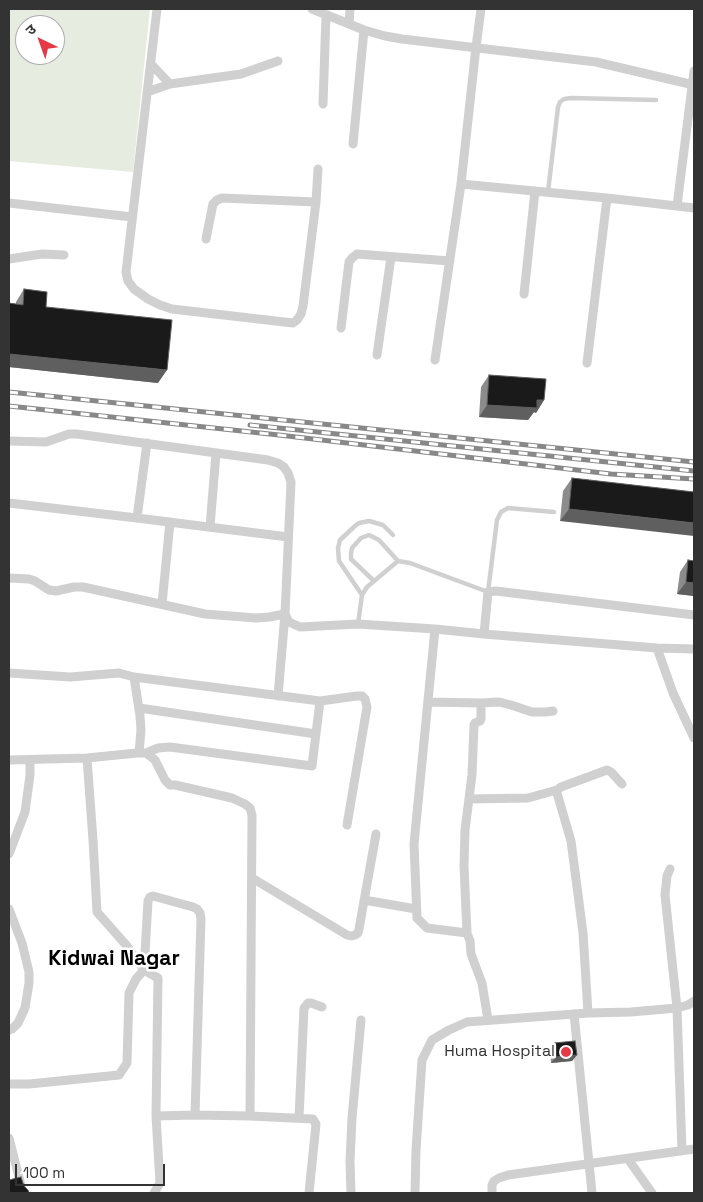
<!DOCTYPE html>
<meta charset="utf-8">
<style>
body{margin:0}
#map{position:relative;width:703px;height:1202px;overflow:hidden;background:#fff;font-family:"Space Grotesk","Noto Sans Devanagari",sans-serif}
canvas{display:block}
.frame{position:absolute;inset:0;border:10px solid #333;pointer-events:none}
.north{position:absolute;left:15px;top:15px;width:50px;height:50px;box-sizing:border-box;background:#fff;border:1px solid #adadad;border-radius:50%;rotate:318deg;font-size:14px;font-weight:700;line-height:20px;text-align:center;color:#333}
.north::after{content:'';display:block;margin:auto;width:18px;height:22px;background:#e63946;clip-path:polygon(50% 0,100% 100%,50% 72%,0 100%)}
.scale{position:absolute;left:15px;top:1164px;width:150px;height:22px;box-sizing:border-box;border:2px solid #333;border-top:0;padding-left:6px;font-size:15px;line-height:18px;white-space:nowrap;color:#333;-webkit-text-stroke:4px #fff;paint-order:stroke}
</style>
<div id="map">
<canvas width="703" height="1202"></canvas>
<div class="frame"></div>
<div class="north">उ</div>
<div class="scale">100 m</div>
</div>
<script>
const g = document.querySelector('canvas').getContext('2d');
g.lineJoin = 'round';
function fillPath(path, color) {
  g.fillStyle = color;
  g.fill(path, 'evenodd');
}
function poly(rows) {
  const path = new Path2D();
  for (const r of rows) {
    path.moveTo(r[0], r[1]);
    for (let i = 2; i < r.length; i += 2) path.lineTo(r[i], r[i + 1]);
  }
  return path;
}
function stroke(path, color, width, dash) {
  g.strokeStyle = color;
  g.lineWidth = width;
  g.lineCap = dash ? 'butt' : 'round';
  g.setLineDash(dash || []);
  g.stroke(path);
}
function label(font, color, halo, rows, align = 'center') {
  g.font = font + ' "Space Grotesk",sans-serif';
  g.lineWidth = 5;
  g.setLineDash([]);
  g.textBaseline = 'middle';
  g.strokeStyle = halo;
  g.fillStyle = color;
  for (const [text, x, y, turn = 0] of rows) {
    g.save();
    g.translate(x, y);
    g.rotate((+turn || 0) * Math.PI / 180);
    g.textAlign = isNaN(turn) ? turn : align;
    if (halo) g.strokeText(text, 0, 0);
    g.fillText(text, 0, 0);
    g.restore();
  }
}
const green = poly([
 [9,9,150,9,133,172,9,161],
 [25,25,55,25,55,55,25,55]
]);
const service = poly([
 [548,192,558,107,560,102,564,99,571,98,656,100],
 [374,581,351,559,351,553,352,548,361,538,369,535,379,540,398,561],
 [362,595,339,561,338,548,340,540,355,526,359,523,369,521,383,525,393,535],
 [358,624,362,595,367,587,398,561,410,563,488,592,497,520,501,512,508,508,554,512]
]);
const minor = poly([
 [157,9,126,272,128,281,134,289,148,299,160,305,172,309,293,323,297,320,301,314,303,306,316,202,318,169],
 [312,9,364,30,385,36,402,39,596,62,694,85],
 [349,24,350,9],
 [151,64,170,84],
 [147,92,170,84,241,74,278,61],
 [323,104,326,15],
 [353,144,364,30],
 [461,184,607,198,694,208],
 [9,203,132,217],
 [677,206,694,71],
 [206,239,213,204,217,200,222,198,316,202],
 [9,259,42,254,64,255],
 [524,294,535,191],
 [341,328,349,262,352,258,357,254,450,261],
 [377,355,391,257],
 [435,360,461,184,476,47,481,9],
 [587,363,607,198],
 [9,441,46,442,69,434,77,434,268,460,278,463,284,467,288,473,291,482,285,614,289,622,300,627,358,624,435,629],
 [9,503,137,518,288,537],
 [137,518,147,443],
 [210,527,216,453],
 [9,578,29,579,35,581,49,590,56,591,74,587,83,587,205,614,256,618,269,617,285,614,278,696],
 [162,604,170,522],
 [484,634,657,648,694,649],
 [657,648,673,693,694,738],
 [9,673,70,677,119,673,134,677],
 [320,701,357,696,362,696,365,699,367,707,347,825],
 [428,702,481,703,499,702,511,705,532,712,546,712,553,711],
 [481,703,481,719,480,721,475,723,474,725,472,775,465,830,464,866,467,933,470,941,471,954,482,983,488,1020],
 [139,708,316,734],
 [139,753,141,730,140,716,134,677,320,701,312,766,170,747,158,748,146,753],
 [87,758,137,753,146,753,155,760,165,780,170,785,175,785,232,798,245,804,250,808,252,815,250,1116,313,1119,314,1121,316,1124,309,1193],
 [9,760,87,758,93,840,97,912,127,946,144,970,136,979,129,993,127,1063,119,1075,29,1084,9,1084],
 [469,799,528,798,557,790],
 [9,854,25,812,30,775,30,760],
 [670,869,667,876,665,895,677,1008,688,1005,694,1001],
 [252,878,347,935,351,936,355,935,358,933,359,929,376,834],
 [364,900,416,909],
 [9,909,22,943,29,972,29,983,25,1008,18,1023,12,1029,9,1030],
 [467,933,427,928,417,918,414,844,435,629,484,634,488,592,496,591,694,615],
 [588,1013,583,933,571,841,557,793,557,790,561,787,607,770,611,772,622,784],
 [574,1014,592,1193],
 [156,1116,158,978,144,970,148,901,150,897,153,896,193,907,197,909,200,913,201,919,195,1115],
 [299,1118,304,1008,308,1003,311,1003,322,1007],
 [9,1138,23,1193],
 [628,1159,652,1193],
 [154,1193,160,1183,156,1116,195,1115,250,1116],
 [351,1193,350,1161,352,1118,361,1020],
 [415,1193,416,1150,422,1060,432,1040,449,1030,467,1022,588,1013,631,1012,677,1008,682,1151],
 [492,1193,492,1185,494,1181,499,1178,508,1175,694,1149]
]);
const rail = poly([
 [9,392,694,462],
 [9,406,279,435,611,474,694,479],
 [250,425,694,471]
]);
const wall = poly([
 [24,289,46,307,158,383,9,367,9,303,16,304,16,302],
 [489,375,544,400,536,413,534,412,528,420,479,417,481,387],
 [572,478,694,492,560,521,563,491],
 [688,560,694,596,677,594,680,572],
 [554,1043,577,1055,572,1061,551,1063,550,1049]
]);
const shadedWall = poly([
 [9,354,167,370,158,383,9,367],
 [537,400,544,400,536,413,534,412,528,420,479,417,487,405],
 [569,509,694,523,694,536,560,521],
 [686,582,694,583,694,596,677,594],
 [577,1055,572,1061,551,1063,556,1057]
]);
const building = poly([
 [24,289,47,292,46,307,172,320,167,370,9,354,9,303,23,305,24,289],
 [489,375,546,379,544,400,537,400,537,408,487,405,489,375],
 [572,478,694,492,694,523,569,509,572,478],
 [688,560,694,561,694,583,686,582,688,560],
 [575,1041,577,1055,556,1057,554,1043,575,1041],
 [21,1177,24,1186,28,1190,29,1193,9,1193,9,1180,21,1177]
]);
const markers = [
 [566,1052,6,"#e63946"]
];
const poiNames = [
 ["Huma Hospital",555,1052]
];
const districtNames = [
 ["Kidwai Nagar",114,959]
];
fillPath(green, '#e6ecdf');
stroke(service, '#d0d0d0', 4.5);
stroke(minor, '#d0d0d0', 9);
stroke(rail, '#888', 5);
stroke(rail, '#fff', 3, [9]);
fillPath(wall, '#8c8c8c');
fillPath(shadedWall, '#5f5f5f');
fillPath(building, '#1a1a1a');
stroke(building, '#5f5f5f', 1);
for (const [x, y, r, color] of markers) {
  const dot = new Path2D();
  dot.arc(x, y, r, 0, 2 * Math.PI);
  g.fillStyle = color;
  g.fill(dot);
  stroke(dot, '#fff', 2);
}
label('16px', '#333', '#fff', poiNames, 'right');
label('bold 21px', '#000', '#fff', districtNames);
</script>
